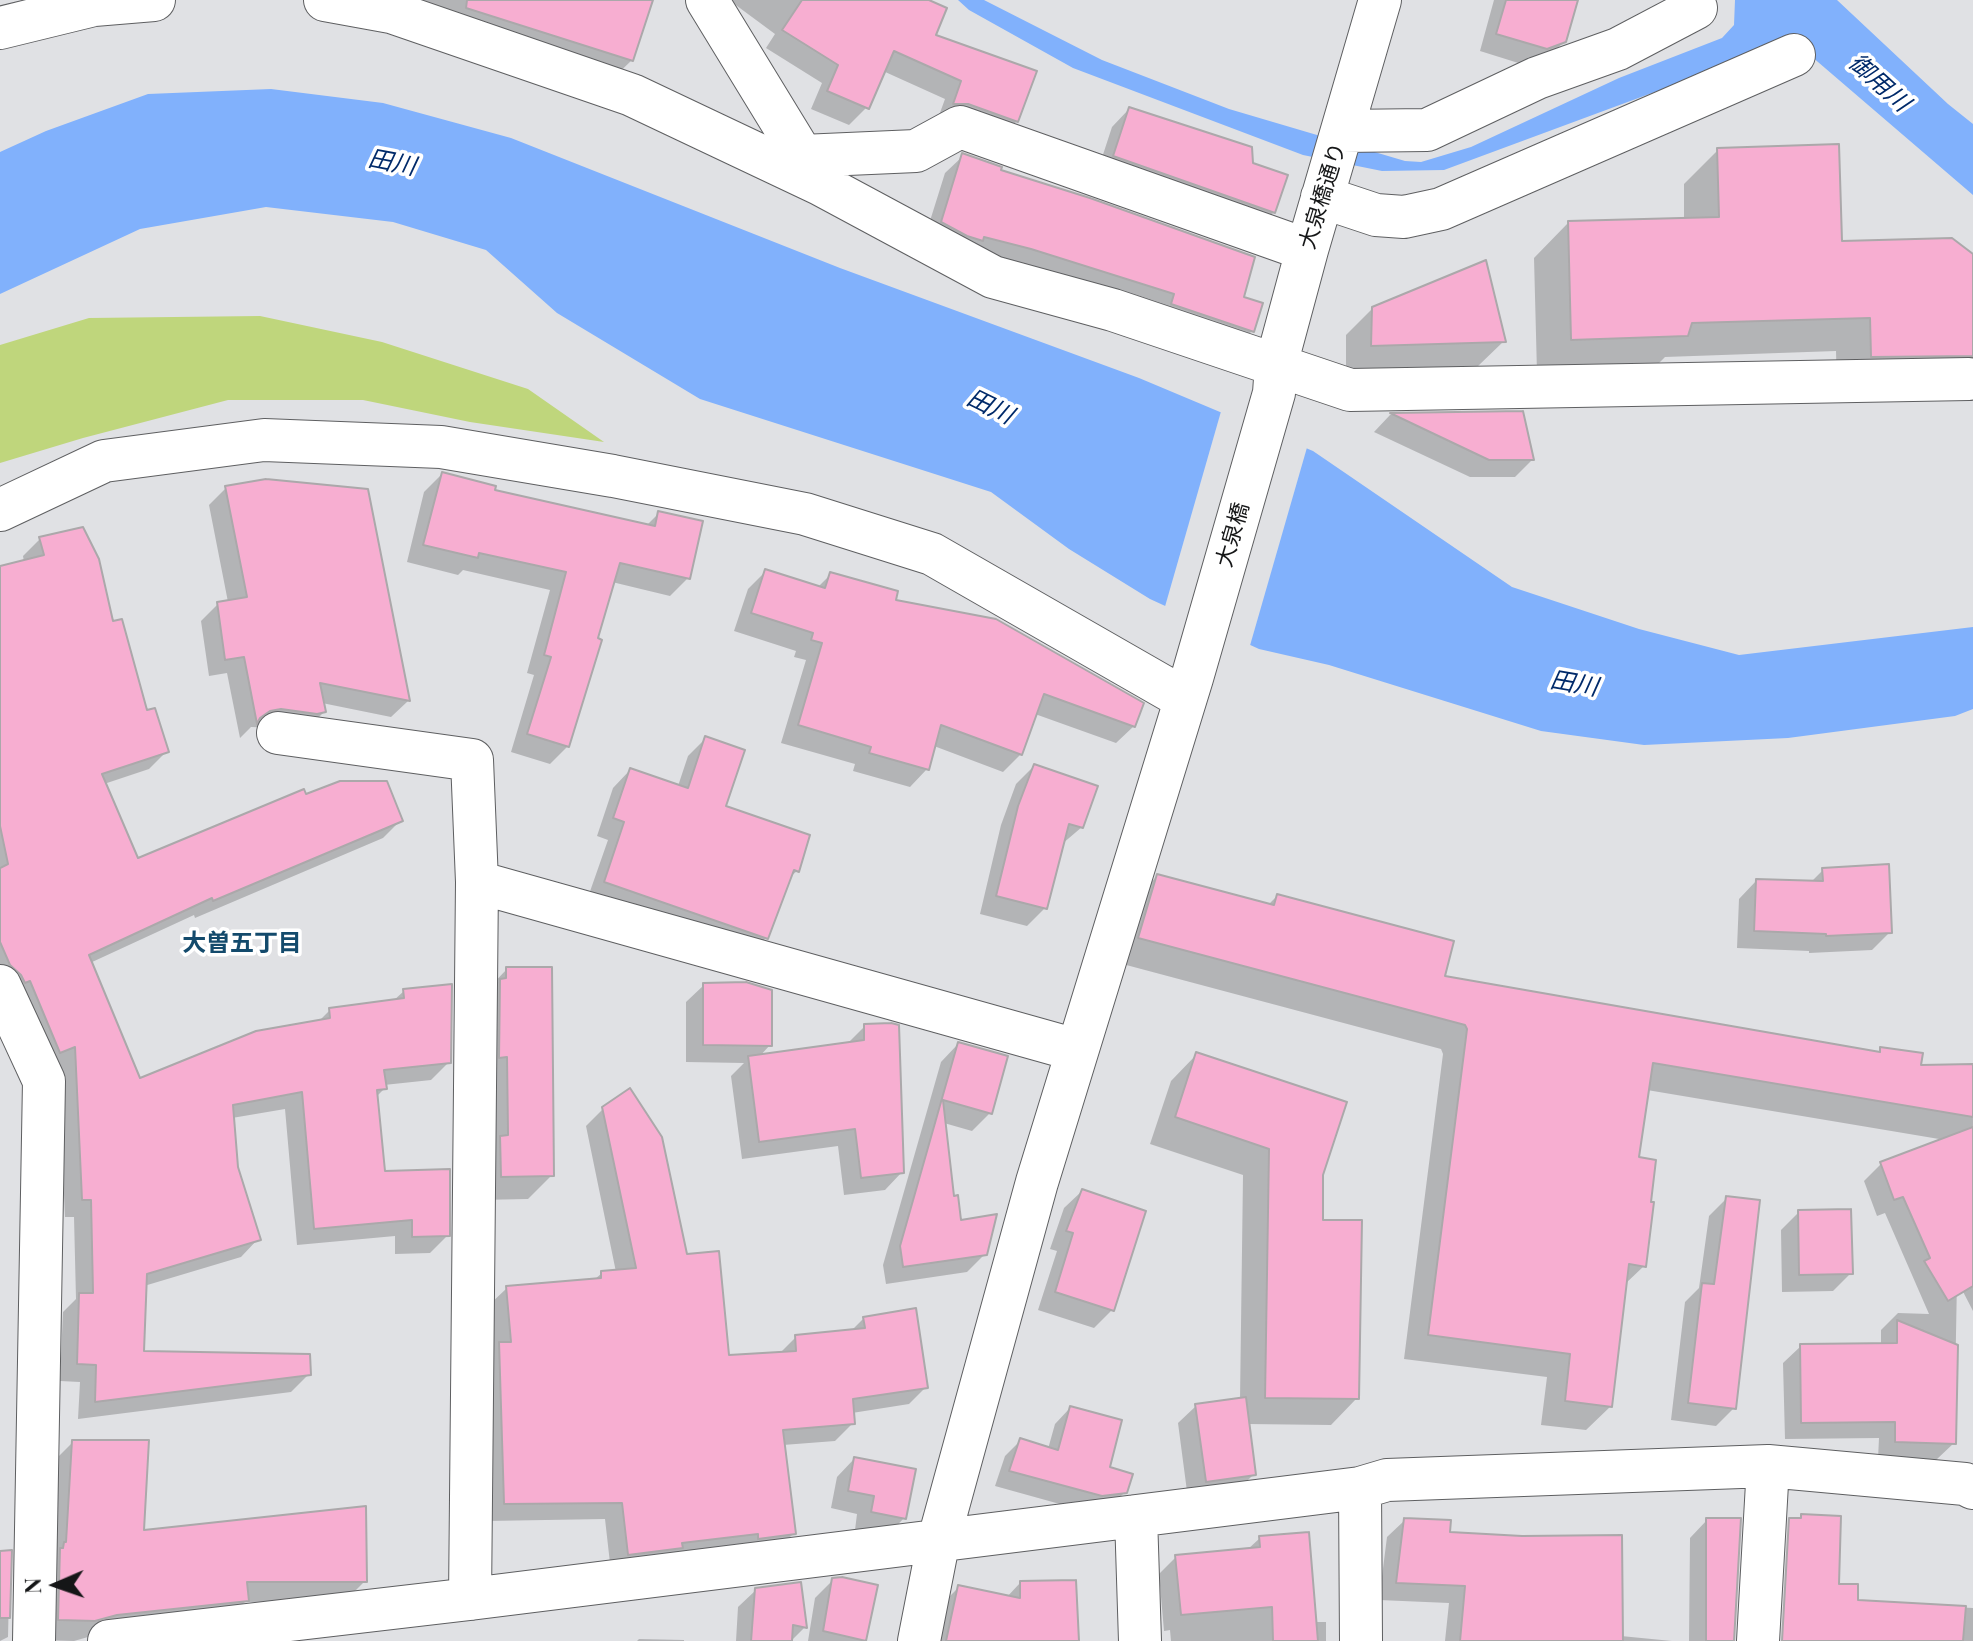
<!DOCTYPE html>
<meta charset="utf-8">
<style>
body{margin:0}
#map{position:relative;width:1973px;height:1641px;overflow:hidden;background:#e0e1e4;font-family:"Playfair Display",serif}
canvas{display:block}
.north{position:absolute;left:16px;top:1545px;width:80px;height:80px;-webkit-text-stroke:6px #fff;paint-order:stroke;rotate:268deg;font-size:22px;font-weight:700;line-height:32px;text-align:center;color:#151617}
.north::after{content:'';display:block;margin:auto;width:28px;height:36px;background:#151617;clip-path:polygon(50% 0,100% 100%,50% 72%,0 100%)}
</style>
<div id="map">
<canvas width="1973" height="1641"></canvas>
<div class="north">N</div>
</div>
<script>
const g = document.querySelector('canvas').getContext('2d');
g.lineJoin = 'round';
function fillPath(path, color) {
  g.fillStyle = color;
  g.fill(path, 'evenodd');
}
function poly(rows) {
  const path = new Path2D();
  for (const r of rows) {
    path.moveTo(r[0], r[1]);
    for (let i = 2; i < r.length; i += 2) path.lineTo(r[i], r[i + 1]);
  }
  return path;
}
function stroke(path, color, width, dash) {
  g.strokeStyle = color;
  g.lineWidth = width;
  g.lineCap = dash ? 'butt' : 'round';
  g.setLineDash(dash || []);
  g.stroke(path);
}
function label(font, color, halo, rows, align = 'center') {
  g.font = font + ' "Playfair Display","Noto Sans JP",serif';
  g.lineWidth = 7;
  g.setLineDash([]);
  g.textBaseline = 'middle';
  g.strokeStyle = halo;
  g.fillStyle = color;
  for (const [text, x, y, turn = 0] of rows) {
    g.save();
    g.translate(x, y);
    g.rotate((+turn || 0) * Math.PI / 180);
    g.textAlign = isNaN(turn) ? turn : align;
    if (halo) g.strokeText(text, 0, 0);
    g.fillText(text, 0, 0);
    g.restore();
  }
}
const green = poly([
 [260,316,382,342,528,389,604,442,470,422,363,400,228,400,83,438,0,463,0,345,89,318]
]);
const water = poly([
 [958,0,984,0,1102,60,1229,109,1405,161,1421,162,1471,147,1619,78,1722,38,1734,25,1735,0,1837,0,1948,104,1973,124,1973,195,1804,50,1760,53,1444,170,1382,171,1303,155,1073,68,969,10],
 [271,89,383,103,511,138,840,268,1139,378,1313,451,1512,587,1639,629,1739,655,1973,627,1973,709,1955,716,1788,738,1644,745,1541,731,1329,665,1259,649,1150,599,1069,549,991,492,700,399,557,313,486,250,393,222,266,207,140,229,0,294,0,152,46,131,148,94]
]);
const pier = poly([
 [1222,408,1308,444,1249,649,1164,610]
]);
const shadow = poly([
 [335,0,651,0,632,60,605,86],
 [729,0,924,0,933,36,1017,121,999,139,937,121,945,99,883,71,867,107,849,125,811,109,822,83,766,48,775,34],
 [1494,0,1576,0,1565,41,1546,59,1528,66,1480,51],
 [1129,109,1251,165,1274,212,1256,230,1097,173,1112,127],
 [1718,150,1840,243,1973,256,1973,371,1837,390,1836,351,1665,357,1652,370,1537,373,1534,258,1568,223,1684,220,1684,184],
 [963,156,1241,299,1252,331,1234,349,924,240,945,173],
 [1373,308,1504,341,1477,367,1346,371,1346,335],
 [1521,413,1532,460,1515,477,1470,477,1374,432,1390,415],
 [442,474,492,492,646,526,659,513,688,578,670,596,612,582,568,746,550,764,511,752,534,675,527,673,550,590,463,570,458,575,407,562,424,492],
 [226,488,366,491,408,701,391,717,322,703,324,712,307,729,251,727,240,738,227,673,209,676,201,621,218,604,228,602,209,505],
 [40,539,112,624,146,713,166,752,149,769,104,784,137,860,305,796,401,820,383,838,195,918,194,915,90,963,139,1081,318,1022,330,1010,393,1001,404,991,449,1062,431,1080,384,1085,385,1088,376,1097,383,1173,448,1235,430,1253,395,1254,395,1236,297,1245,285,1109,232,1118,237,1167,258,1239,241,1257,144,1286,142,1353,309,1374,291,1392,78,1419,80,1382,60,1381,63,1312,76,1299,74,1217,65,1217,58,1063,0,989,0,568,24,562,23,556],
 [766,571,817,588,831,574,893,602,1134,726,1116,743,1035,714,1021,754,1003,772,934,746,927,769,910,787,853,771,855,764,781,743,806,660,794,657,796,651,734,631,748,589],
 [706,738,723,808,797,871,789,878,766,938,748,955,587,900,608,840,597,836,613,788,630,770,678,786,688,756],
 [1034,766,1082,827,1062,844,1045,908,1027,926,980,914,1001,825,1016,784],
 [1823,870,1890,932,1872,950,1809,953,1809,951,1737,948,1739,899,1756,881,1810,883],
 [1157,876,1268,905,1277,896,1443,978,1876,1054,1881,1049,1919,1067,1973,1066,1973,1311,1957,1280,1954,1443,1936,1460,1878,1459,1879,1438,1785,1439,1783,1363,1801,1346,1881,1345,1881,1330,1898,1313,1929,1314,1885,1213,1877,1216,1864,1181,1881,1164,1945,1140,1647,1090,1637,1159,1644,1266,1624,1285,1611,1406,1586,1430,1541,1425,1547,1377,1404,1359,1443,1054,1441,1049,1115,962,1133,901],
 [507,969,552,1175,528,1199,478,1200,484,993],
 [704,985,770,1045,759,1057,846,1045,865,1026,902,1172,885,1190,844,1195,838,1146,742,1159,731,1076,744,1063,686,1062,686,1002],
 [958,1044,990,1113,972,1131,944,1123,953,1198,960,1222,985,1254,967,1272,886,1284,883,1265,941,1062],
 [1197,1054,1321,1175,1321,1222,1357,1398,1331,1425,1247,1424,1254,1474,1236,1492,1188,1499,1178,1423,1196,1406,1240,1400,1243,1175,1150,1144,1171,1081],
 [604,1108,686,1257,727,1357,779,1354,796,1337,851,1331,864,1318,926,1387,909,1404,852,1413,853,1423,835,1441,783,1445,793,1534,776,1551,611,1572,605,1519,487,1521,489,1305,507,1288,594,1280,602,1273,616,1272,586,1126],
 [1082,1191,1112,1310,1094,1328,1038,1310,1057,1251,1050,1249,1064,1208],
 [1727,1198,1734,1408,1716,1426,1671,1420,1685,1302,1699,1288,1709,1216],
 [1799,1212,1851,1273,1833,1291,1782,1292,1781,1230],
 [1070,1408,1125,1492,1109,1508,1085,1511,995,1486,1005,1456,1020,1441,1048,1449,1055,1424],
 [73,1442,142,1533,365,1581,345,1601,245,1602,226,1620,95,1635,74,1641,39,1640,53,1462],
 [854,1459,904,1518,887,1536,855,1530,857,1514,831,1508,837,1477],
 [1405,1520,1448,1534,1621,1636,1672,1641,1445,1641,1449,1603,1379,1600,1387,1537],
 [1707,1520,1732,1641,1689,1641,1690,1538],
 [1260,1538,1314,1622,1326,1622,1326,1641,1171,1641,1170,1630,1164,1631,1159,1574,1176,1557,1247,1550],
 [10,1552,8,1637,0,1641,0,1553],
 [833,1580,864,1640,863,1641,808,1641,815,1598],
 [1020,1583,1077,1641,933,1641,941,1605,958,1588,1006,1598],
 [1837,1586,1856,1602,1973,1608,1973,1641,1790,1641],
 [756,1590,805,1627,791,1641,736,1641,738,1607],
 [639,1639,684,1640,684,1641,637,1641]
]);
const building = poly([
 [467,0,653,0,633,61,466,8,467,0],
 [802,0,929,0,947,8,936,35,1037,71,1018,122,968,104,953,104,961,81,894,51,869,109,827,91,838,65,782,30,802,0],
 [1506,0,1578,0,1566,42,1547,49,1496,34,1506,0],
 [1129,107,1252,147,1253,163,1288,175,1275,213,1113,156,1129,107],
 [1839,144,1842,241,1952,238,1973,254,1973,356,1871,357,1870,318,1692,323,1688,336,1571,340,1568,221,1719,217,1717,148,1839,144],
 [962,153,1002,167,1001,170,1090,198,1255,257,1244,297,1263,303,1254,332,1171,304,1174,294,1031,249,984,237,983,241,967,236,941,222,962,153],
 [1486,260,1506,342,1371,346,1372,307,1486,260],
 [1523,411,1534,460,1489,460,1390,413,1523,411],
 [442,472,496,486,495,490,655,526,658,511,703,521,690,579,620,563,598,638,602,640,569,747,527,734,551,657,544,655,566,572,479,553,478,558,423,545,442,472],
 [266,479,368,489,410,701,320,683,326,712,317,714,281,709,270,711,260,718,257,724,244,657,225,660,217,602,247,597,225,486,266,479],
 [83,527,99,559,113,621,122,619,147,710,155,708,169,752,102,774,138,858,304,789,306,794,340,781,387,781,403,821,213,901,212,898,89,955,140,1078,256,1031,330,1018,329,1008,404,998,403,989,452,984,451,1063,384,1070,387,1089,377,1090,385,1171,450,1169,450,1236,412,1237,412,1220,314,1229,302,1092,233,1105,238,1167,261,1240,147,1274,144,1351,310,1354,311,1375,95,1402,96,1365,77,1364,79,1293,93,1293,91,1200,82,1200,75,1047,60,1053,30,981,25,983,21,975,10,965,0,942,0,868,8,864,0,826,0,566,44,555,39,537,83,527],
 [765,569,825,588,830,572,898,591,896,600,996,619,1144,703,1135,727,1044,694,1022,755,941,725,929,770,869,753,871,747,798,725,822,643,811,640,813,633,751,613,765,569],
 [705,736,745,750,726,806,810,835,799,872,794,870,768,939,604,882,624,822,613,818,630,768,688,788,705,736],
 [1034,764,1098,786,1083,828,1069,824,1047,909,996,896,1018,806,1034,764],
 [1889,864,1892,933,1826,936,1826,934,1754,931,1756,879,1823,881,1822,868,1889,864],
 [1157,874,1274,905,1277,894,1454,941,1445,976,1880,1052,1880,1047,1923,1053,1921,1065,1973,1064,1973,1117,1653,1063,1639,1157,1656,1160,1651,1202,1654,1202,1646,1267,1629,1264,1612,1407,1565,1401,1570,1354,1428,1335,1467,1029,1465,1025,1138,938,1157,874],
 [506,967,552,967,554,1176,501,1177,500,1136,508,1135,507,1057,499,1058,500,979,506,978,506,967],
 [746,982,772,990,772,1046,703,1045,703,983,746,982],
 [891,1023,899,1025,904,1173,861,1178,855,1129,759,1142,748,1056,864,1040,864,1024,891,1023],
 [958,1042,1008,1056,992,1114,943,1100,954,1196,958,1195,961,1220,997,1214,987,1255,903,1267,900,1246,958,1042],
 [1196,1052,1347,1102,1323,1175,1323,1220,1362,1220,1359,1399,1265,1398,1269,1149,1175,1117,1196,1052],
 [630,1088,662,1137,687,1254,719,1251,729,1355,796,1351,795,1335,865,1328,863,1317,916,1308,928,1388,853,1399,855,1424,783,1430,796,1534,758,1539,758,1534,682,1543,683,1548,628,1555,622,1503,504,1504,499,1342,511,1342,506,1286,601,1278,601,1271,636,1268,602,1107,630,1088],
 [1973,1127,1973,1286,1948,1301,1924,1261,1930,1258,1903,1197,1894,1200,1880,1162,1973,1127],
 [1082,1189,1146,1211,1114,1311,1055,1292,1073,1233,1066,1231,1082,1189],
 [1726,1196,1760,1200,1736,1409,1688,1403,1702,1283,1714,1284,1726,1196],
 [1851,1209,1853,1274,1799,1275,1798,1210,1851,1209],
 [1897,1320,1958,1345,1956,1444,1895,1442,1895,1422,1801,1423,1800,1344,1897,1343,1897,1320],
 [1246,1397,1256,1475,1206,1482,1195,1404,1246,1397],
 [1070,1406,1122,1420,1110,1467,1133,1474,1127,1493,1102,1496,1009,1471,1020,1438,1058,1450,1070,1406],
 [72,1440,149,1440,144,1530,366,1506,367,1582,247,1582,249,1601,117,1615,95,1621,58,1620,60,1548,63,1548,64,1542,66,1542,72,1440],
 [854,1457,916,1469,906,1519,871,1512,874,1496,848,1491,854,1457],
 [1801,1514,1841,1516,1839,1584,1858,1584,1858,1600,1966,1606,1963,1641,1782,1641,1789,1518,1801,1518,1801,1514],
 [1404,1518,1451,1520,1450,1532,1522,1536,1622,1535,1623,1641,1460,1641,1465,1586,1396,1583,1404,1518],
 [1706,1518,1741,1518,1734,1641,1706,1641,1706,1518],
 [1309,1532,1318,1641,1273,1641,1272,1607,1181,1615,1175,1555,1260,1547,1259,1536,1309,1532],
 [12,1550,10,1618,0,1618,0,1551,12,1550],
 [842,1577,878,1585,866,1641,823,1631,832,1578,842,1577],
 [1076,1580,1079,1641,946,1641,958,1585,1020,1598,1020,1581,1076,1580],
 [801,1582,807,1628,793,1625,792,1641,751,1641,755,1588,801,1582]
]);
const minor = poly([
 [325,0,391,12,632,95,820,184,993,277,1113,310,1350,390,1969,379],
 [707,0,817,180],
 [0,28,94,5,154,0],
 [1342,131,1427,130,1537,78,1618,49,1696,8,1688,0],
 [802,156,916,151,960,127,1307,250],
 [1322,197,1376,215,1404,217,1441,209,1794,55],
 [0,510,104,461,264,440,441,447,613,476,805,514,932,554,1185,699],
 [278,733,472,760,477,882],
 [0,986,44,1081,34,1641],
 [1360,1488,1361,1641],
 [1136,1516,1140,1641],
 [470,1599,477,882,1076,1050],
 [109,1641,470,1599,1136,1516,1360,1488,1387,1480,1768,1466,1965,1484,1973,1488],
 [919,1641,939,1539,1037,1182,1192,678,1274,393,1276,365,1307,250,1380,0],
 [1758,1641,1768,1466]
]);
const streetNames = [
 ["大泉橋通り",1323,196,-73],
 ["大泉橋",1233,535,-74]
];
const waterNames = [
 ["御用川",1879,83,42],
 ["田川",392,163,11],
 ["田川",990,407,26],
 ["田川",1574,684,10]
];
const neighbourhoodNames = [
 ["大曽五丁目",242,944]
];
fillPath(green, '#bfd67c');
fillPath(water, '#81b1fc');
fillPath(pier, '#e0e1e4');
fillPath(shadow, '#0003');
fillPath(building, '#f7aed1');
stroke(building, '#aba8aa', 2);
stroke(minor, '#5e5f61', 44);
stroke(minor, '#fff', 42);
label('22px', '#151617', '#fff', streetNames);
label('italic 24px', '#002a6a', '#fff', waterNames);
label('bold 24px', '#134a6c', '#fff', neighbourhoodNames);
</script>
